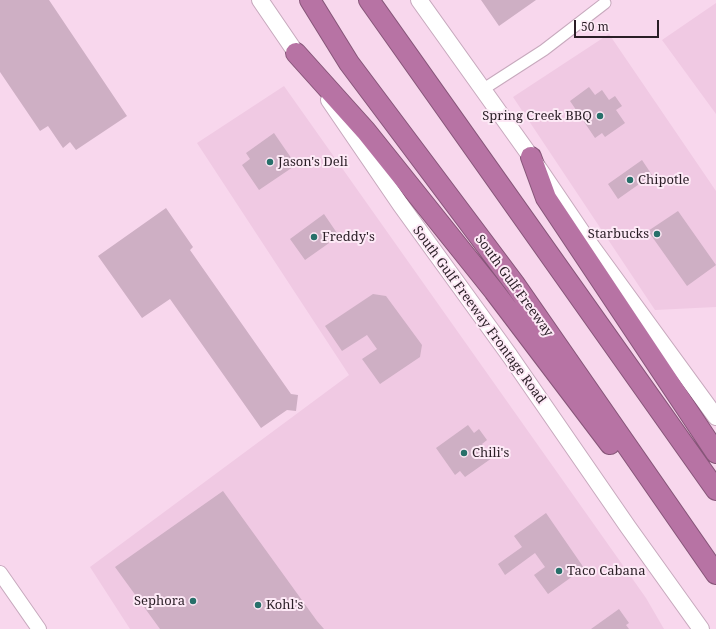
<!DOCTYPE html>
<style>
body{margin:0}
#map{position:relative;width:716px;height:629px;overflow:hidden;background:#f8d7ed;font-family:"Noto Serif",serif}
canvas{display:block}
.scale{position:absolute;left:574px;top:20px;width:85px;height:18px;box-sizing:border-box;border:2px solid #2a1e26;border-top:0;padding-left:5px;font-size:12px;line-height:14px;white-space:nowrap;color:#2a1e26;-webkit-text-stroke:3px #fde9f6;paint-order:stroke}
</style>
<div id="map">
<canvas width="716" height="629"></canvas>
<div class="scale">50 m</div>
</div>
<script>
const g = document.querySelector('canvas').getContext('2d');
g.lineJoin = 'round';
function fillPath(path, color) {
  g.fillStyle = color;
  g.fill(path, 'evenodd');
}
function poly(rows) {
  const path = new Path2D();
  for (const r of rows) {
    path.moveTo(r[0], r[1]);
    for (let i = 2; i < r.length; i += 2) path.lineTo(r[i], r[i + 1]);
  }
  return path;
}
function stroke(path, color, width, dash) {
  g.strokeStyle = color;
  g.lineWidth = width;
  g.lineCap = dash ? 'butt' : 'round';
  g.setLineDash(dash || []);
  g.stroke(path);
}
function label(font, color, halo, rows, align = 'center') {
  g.font = font + ' "Noto Serif",serif';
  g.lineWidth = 4;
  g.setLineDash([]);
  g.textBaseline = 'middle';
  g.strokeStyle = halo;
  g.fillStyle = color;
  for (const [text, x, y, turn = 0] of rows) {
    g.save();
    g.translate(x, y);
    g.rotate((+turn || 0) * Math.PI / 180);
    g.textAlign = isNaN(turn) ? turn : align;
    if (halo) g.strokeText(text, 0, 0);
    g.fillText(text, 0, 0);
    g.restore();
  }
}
const built = poly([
 [716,3,716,114,662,40],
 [609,34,716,191,716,307,655,310,513,97],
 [284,86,646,598,664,629,130,629,90,567,349,375,197,143]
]);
const building = poly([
 [0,0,49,0,127,116,76,150,70,142,63,148,48,126,40,131,0,72],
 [481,0,536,0,499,26],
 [589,87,595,95,602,90,609,100,615,96,622,106,616,110,625,123,605,137,602,133,595,138,570,101],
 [274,133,296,165,259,190,242,165,250,159,246,153],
 [642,160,652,175,618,199,608,184],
 [166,208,193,247,190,250,291,394,298,395,296,411,287,410,261,428,170,299,142,318,98,256],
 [678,211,716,265,687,286,648,231],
 [324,214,339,236,305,260,290,239],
 [373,294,386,296,422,345,420,357,380,384,362,359,377,349,367,335,342,351,325,326],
 [468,425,474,433,479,429,487,440,482,444,492,458,465,477,460,471,455,475,436,448],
 [223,491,317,621,324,629,160,629,115,567],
 [546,513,584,568,548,594,534,575,545,567,535,553,505,575,498,564,522,547,514,536],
 [619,609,629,623,626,625,629,629,591,629]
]);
const minor = poly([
 [482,90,544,50,605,3]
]);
const tertiary = poly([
 [0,573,39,629]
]);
const secondary = poly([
 [260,0,303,63],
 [419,0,531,157,592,247,716,417],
 [329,100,400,204,510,356,628,527,701,629]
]);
const motorway = poly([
 [310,0,349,63,514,283,716,574],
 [369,0,716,490],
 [296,53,366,131,494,291,610,444],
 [531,157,546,198,716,453]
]);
const markers = [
 [600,116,4,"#27706a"],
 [270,162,4,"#27706a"],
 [630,180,4,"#27706a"],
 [657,234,4,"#27706a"],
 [314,237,4,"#27706a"],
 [464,453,4,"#27706a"],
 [559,571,4,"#27706a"],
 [193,601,4,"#27706a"],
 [258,605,4,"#27706a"]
];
const poiNames = [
 ["Spring Creek BBQ",592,116,"right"],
 ["Jason's Deli",278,162],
 ["Chipotle",638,180],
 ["Starbucks",649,234,"right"],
 ["Freddy's",322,237],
 ["Chili's",472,453],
 ["Taco Cabana",567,571],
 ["Sephora",185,601,"right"],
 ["Kohl's",266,605]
];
const streetNames = [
 ["South Gulf Freeway",514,286,54],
 ["South Gulf Freeway Frontage Road",479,315,54]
];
fillPath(built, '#f0c9e3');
fillPath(building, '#ceafc4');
stroke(minor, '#c7a9bd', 13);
stroke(tertiary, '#c7a9bd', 16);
stroke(secondary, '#c7a9bd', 18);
stroke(motorway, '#865578', 22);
stroke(minor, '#fff', 11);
stroke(tertiary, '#fff', 14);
stroke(secondary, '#fff', 16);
stroke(motorway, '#b773a4', 20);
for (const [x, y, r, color] of markers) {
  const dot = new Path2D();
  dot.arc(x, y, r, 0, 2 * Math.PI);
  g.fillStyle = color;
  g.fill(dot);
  stroke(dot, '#fde9f6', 1.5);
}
label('13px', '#2a1e26', '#fde9f6', poiNames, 'left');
label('13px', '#2a1e26', '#fde9f6', streetNames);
</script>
